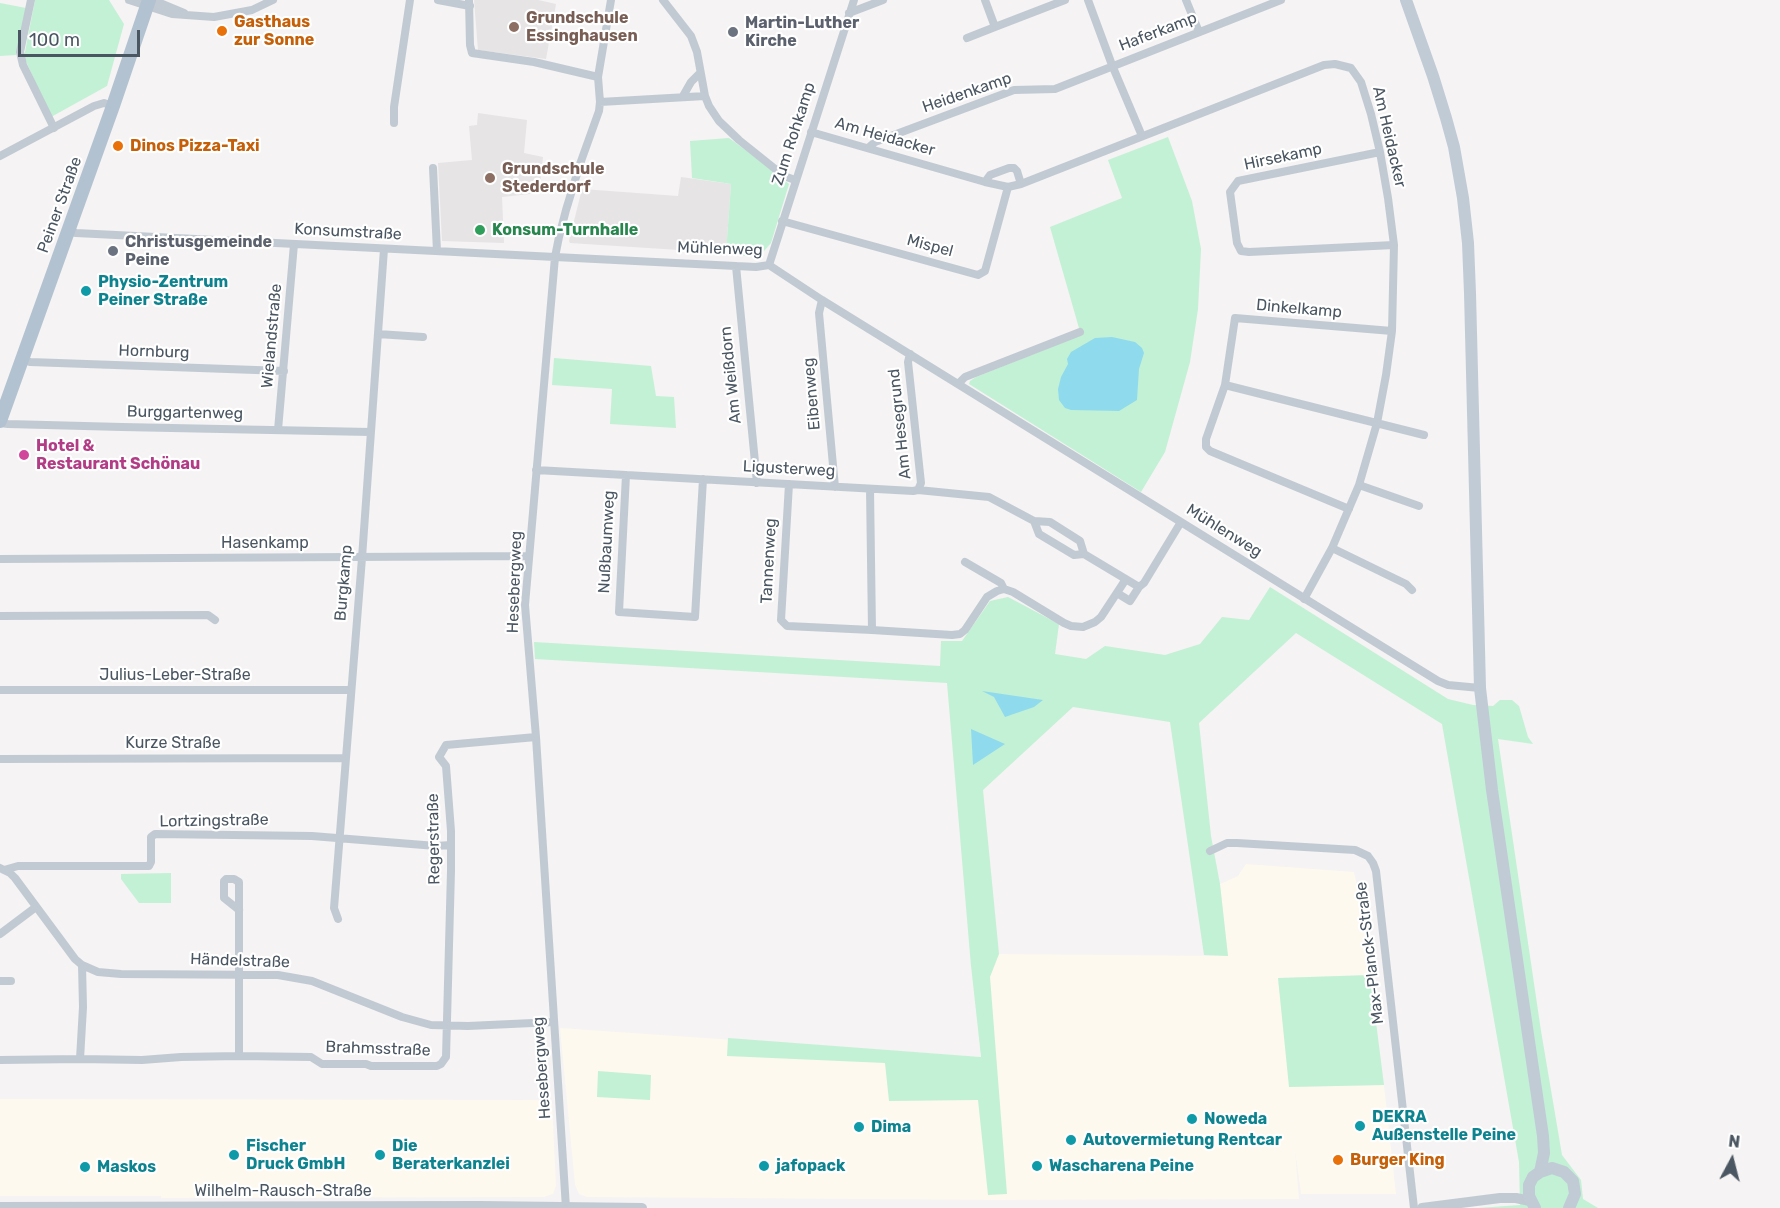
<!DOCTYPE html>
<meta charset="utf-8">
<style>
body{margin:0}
#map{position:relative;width:1780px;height:1208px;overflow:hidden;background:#f5f3f3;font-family:Rubik,sans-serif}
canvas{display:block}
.north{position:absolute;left:1702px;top:1130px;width:60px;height:60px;-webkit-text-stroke:4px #fff;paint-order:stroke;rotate:7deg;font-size:16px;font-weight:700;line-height:24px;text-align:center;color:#4a5661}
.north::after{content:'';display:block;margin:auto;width:21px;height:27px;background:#4a5661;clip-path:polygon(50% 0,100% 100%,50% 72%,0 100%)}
.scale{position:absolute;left:18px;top:30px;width:122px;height:27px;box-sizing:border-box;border:3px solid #4a5661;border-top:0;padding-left:8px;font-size:18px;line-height:21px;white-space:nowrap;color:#4a5661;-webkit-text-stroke:4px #fff;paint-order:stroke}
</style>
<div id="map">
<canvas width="1780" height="1208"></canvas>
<div class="north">N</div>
<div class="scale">100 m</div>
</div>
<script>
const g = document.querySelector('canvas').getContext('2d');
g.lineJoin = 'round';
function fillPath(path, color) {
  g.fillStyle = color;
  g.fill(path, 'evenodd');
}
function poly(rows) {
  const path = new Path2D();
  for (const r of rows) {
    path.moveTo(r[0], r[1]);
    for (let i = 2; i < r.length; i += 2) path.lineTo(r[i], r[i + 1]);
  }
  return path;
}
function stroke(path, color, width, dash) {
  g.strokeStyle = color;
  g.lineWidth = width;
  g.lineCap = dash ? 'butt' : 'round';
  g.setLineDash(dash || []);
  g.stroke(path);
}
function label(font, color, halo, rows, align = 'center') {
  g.font = font + ' Rubik,sans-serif';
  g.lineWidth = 4.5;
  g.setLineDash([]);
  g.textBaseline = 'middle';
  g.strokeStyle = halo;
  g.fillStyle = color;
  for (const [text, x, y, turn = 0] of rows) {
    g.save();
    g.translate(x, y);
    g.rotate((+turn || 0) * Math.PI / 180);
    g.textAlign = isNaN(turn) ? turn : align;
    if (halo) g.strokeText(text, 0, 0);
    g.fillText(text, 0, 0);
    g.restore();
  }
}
const commercial = poly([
 [1246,864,1354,872,1364,918,1370,975,1278,978,1290,1087,1384,1085,1396,1194,1301,1194,1295,1150,1299,1199,993,1200,587,1197,579,1194,575,1185,560,1028,981,1057,971,966,999,954,1228,956,1220,884,1238,876],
 [0,1099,552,1100,556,1186,553,1194,544,1197,161,1198,161,1196,0,1196]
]);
const education = poly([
 [474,0,538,0,556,4,546,59,478,50],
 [478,113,527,120,524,153,543,157,539,193,502,197,504,243,442,241,438,163,472,160,469,126,477,125],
 [681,177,731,184,726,253,570,243,569,241,582,189,678,196]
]);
const green = poly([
 [35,0,109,0,124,24,107,86,51,117,24,57],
 [0,3,26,8,16,55,0,56],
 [1168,137,1192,201,1201,249,1198,309,1190,362,1165,452,1141,492,969,384,970,381,976,377,1081,335,1050,227,1122,198,1108,160],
 [729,138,769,167,789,184,771,243,764,251,751,257,726,253,731,184,692,178,690,141],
 [554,358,651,366,656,396,674,397,676,428,610,424,612,389,552,385],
 [1270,587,1448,699,1473,705,1493,706,1500,700,1512,700,1519,706,1528,737,1533,744,1498,739,1541,1031,1562,1155,1581,1180,1583,1199,1598,1208,1478,1208,1520,1205,1519,1162,1442,724,1296,633,1199,723,1211,836,1220,884,1228,956,1204,955,1170,722,1073,707,983,790,999,954,990,977,1007,1194,988,1195,978,1100,889,1101,885,1063,727,1056,728,1038,981,1057,971,966,947,683,535,659,534,642,940,666,941,641,962,641,990,601,1008,597,1059,624,1055,654,1086,659,1105,646,1165,655,1200,644,1222,617,1249,620],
 [171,873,171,903,139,903,121,879,121,874],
 [1370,975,1384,1085,1289,1087,1278,978],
 [598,1071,651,1075,650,1100,597,1097]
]);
const water = poly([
 [1112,337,1135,342,1142,348,1144,353,1139,369,1137,400,1119,411,1071,410,1065,408,1059,400,1058,389,1061,377,1068,364,1067,359,1071,352,1095,338],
 [982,691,1043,700,1034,707,1005,717,994,697],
 [971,729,1005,744,973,765]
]);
const minor = poly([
 [31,0,20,52,23,65,54,128],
 [129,0,172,14,214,17,252,10,273,0],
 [153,0,184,13],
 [438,0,470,6],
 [469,0,470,45,472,53,534,62,598,77],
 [663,0,691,36,697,52,705,96,709,106,719,121,739,140,784,176,795,180],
 [985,0,995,27,1065,0],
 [1088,0,1112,65,1142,136],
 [1186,0,1199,32],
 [849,13,883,0],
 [967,38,995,27],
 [683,96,691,82,700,73],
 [600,102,705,96],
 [394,123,394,107,410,0],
 [811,132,985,182,1008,187,1021,184,1324,65,1335,64,1351,68,1361,82,1371,114,1380,152,1388,198,1394,245,1392,331,1386,375,1377,423,1359,485,1332,548,1304,599],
 [868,148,875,142,1014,90,1055,89,1281,0],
 [1380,152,1238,181,1230,192,1237,243,1241,251,1249,252,1394,245],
 [0,156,94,106,104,103,113,106],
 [433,168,437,251],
 [985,182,990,175,1009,168,1014,168,1017,171,1021,184],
 [782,221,978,275,985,271,1008,187],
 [68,231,76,233,555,257,756,267,769,265,822,300,1438,681,1448,685,1480,688],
 [769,265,854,0],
 [736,266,757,483],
 [822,300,819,313,835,487],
 [378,334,423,337],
 [910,354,908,362,921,483,918,490],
 [22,359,30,362,284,371],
 [958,384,965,377,1080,332],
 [1225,385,1424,435],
 [0,423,8,424,122,427,370,432],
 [278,430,294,244],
 [536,470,913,491,918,490,989,497,1034,521,1050,522,1080,541,1084,554,1139,587,1144,583,1181,522],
 [626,475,619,612,695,617,703,479],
 [789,484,781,620,787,626,872,630,870,489],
 [1359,485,1419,506],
 [1349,509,1210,451,1206,447,1206,439,1225,385,1235,318,1392,331],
 [1034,521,1039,534,1074,555,1084,554],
 [1332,548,1406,584,1412,590],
 [0,559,529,556],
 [965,562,1001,583,1004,589],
 [1117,593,1130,601,1139,587],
 [0,616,208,615,215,620],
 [872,630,952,635,960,634,965,630,987,597,997,591,1004,589,1013,592,1064,623,1071,626,1083,627,1095,622,1101,617,1126,579],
 [0,690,351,690],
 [0,759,345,758],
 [1210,851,1227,843,1237,843,1355,850,1368,856,1373,863,1376,871,1414,1208],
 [0,868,10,873,15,878,75,959,82,965,98,972,121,974,278,975,312,981,402,1017,431,1025,468,1026,554,1022],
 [4,870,18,866,149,866,151,862,151,837,155,834,312,836,436,846,451,845],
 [239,910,224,898,224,881,226,879,234,879,239,882,239,1056],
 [338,919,334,908,362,558,384,249],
 [0,934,36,907],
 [82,965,83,1007,80,1059,142,1060,181,1057,239,1056,311,1057,322,1064,366,1064,371,1066,437,1066,441,1064,446,1057,451,871,451,831,446,766,439,757,446,745,536,737],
 [0,981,11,981],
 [0,1060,80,1059],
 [566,1208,536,737,525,605,555,257,559,237,566,210,580,164,599,111,600,102,598,77,611,0]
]);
const tertiary = poly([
 [0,1207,480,1206,642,1208],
 [1422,1208,1500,1198,1516,1198,1530,1201]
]);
const secondary = poly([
 [1406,0,1433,76,1446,118,1454,147,1463,198,1468,243,1470,293,1480,688,1492,790,1543,1136,1544,1153,1540,1172],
 [1535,1208,1529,1196,1529,1185,1533,1177,1540,1172,1552,1168,1564,1172,1573,1181,1575,1194,1569,1208]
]);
const primary = poly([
 [0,421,113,106,149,0]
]);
const markers = [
 [514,27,6,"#8d6e63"],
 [222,31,6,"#e8710a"],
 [733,32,6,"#6b7280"],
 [118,146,6,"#e8710a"],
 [490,178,6,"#8d6e63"],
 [480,230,6,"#2e9e5b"],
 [113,251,6,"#6b7280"],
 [86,291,6,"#0f9aa8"],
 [24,455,6,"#d1479c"],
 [1192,1119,6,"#0f9aa8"],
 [1360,1126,6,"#0f9aa8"],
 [859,1127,6,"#0f9aa8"],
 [1071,1140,6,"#0f9aa8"],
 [234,1155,6,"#0f9aa8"],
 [380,1155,6,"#0f9aa8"],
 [1338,1160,6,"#e8710a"],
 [764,1166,6,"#0f9aa8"],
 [1037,1166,6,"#0f9aa8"],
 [85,1167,6,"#0f9aa8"]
];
const educationNames = [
 ["Grundschule",526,18],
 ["Essinghausen",526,36],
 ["Grundschule",502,169],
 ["Stederdorf",502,187]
];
const foodNames = [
 ["Gasthaus",234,22],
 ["zur Sonne",234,40],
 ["Dinos Pizza-Taxi",130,146],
 ["Burger King",1350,1160]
];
const worshipNames = [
 ["Martin-Luther",745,23],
 ["Kirche",745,41],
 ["Christusgemeinde",125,242],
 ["Peine",125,260]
];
const streetNames = [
 ["Haferkamp",1158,32,-21],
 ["Heidenkamp",967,93,-19],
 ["Zum Rohkamp",794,134,-72],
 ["Am Heidacker",885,137,16],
 ["Am Heidacker",1389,137,77],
 ["Hirsekamp",1283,157,-12],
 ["Peiner Straße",60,205,-70],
 ["Konsumstraße",348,232,3],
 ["Mispel",930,246,15],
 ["Mühlenweg",720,249,2],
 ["Dinkelkamp",1299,309,5],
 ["Wielandstraße",272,336,-85],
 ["Hornburg",154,352,2],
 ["Am Weißdorn",731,375,-96],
 ["Eibenweg",812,394,-95],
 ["Burggartenweg",185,413,1],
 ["Am Hesegrund",900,424,-96],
 ["Ligusterweg",789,469,3],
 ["Mühlenweg",1224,531,32],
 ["Nußbaumweg",607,542,-87],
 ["Hasenkamp",265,543],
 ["Tannenweg",769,561,-87],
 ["Hesebergweg",515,582,-88],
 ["Burgkamp",344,583,-85],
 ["Julius-Leber-Straße",175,675],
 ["Kurze Straße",173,743],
 ["Lortzingstraße",214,821,-1],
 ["Regerstraße",434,839,-91],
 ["Max-Planck-Straße",1370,953,-97],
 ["Händelstraße",240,961,2],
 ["Brahmsstraße",378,1049,2],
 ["Hesebergweg",542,1068,-94],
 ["Wilhelm-Rausch-Straße",283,1191]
];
const leisureNames = [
 ["Konsum-Turnhalle",492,230]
];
const cultureNames = [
 ["Physio-Zentrum",98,282],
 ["Peiner Straße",98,300],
 ["DEKRA",1372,1117],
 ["Außenstelle Peine",1372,1135],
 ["Noweda",1204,1119],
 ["Dima",871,1127],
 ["Autovermietung Rentcar",1083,1140],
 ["Fischer",246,1146],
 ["Druck GmbH",246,1164],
 ["Die",392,1146],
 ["Beraterkanzlei",392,1164],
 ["jafopack",776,1166],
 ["Wascharena Peine",1049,1166],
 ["Maskos",97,1167]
];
const hotelNames = [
 ["Hotel &",36,446],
 ["Restaurant Schönau",36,464]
];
fillPath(commercial, '#fdf9ef');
fillPath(education, '#e6e4e5');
fillPath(green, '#c3f1d5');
fillPath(water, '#90daee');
stroke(minor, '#c1cad2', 8);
stroke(tertiary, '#c1cad2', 10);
stroke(secondary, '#c1cbd6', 12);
stroke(primary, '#b3c2d1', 14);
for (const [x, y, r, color] of markers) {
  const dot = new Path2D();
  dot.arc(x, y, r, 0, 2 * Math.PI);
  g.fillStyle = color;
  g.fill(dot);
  stroke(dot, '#fff', 2);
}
label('bold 16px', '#785e54', '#fff', educationNames, 'left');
label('bold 16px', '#c56008', '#fff', foodNames, 'left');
label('bold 16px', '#5b616d', '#fff', worshipNames, 'left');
label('16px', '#4a5661', '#fff', streetNames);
label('bold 16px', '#27864d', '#fff', leisureNames, 'left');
label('bold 16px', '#0d838f', '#fff', cultureNames, 'left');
label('bold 16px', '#b23c85', '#fff', hotelNames, 'left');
</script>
